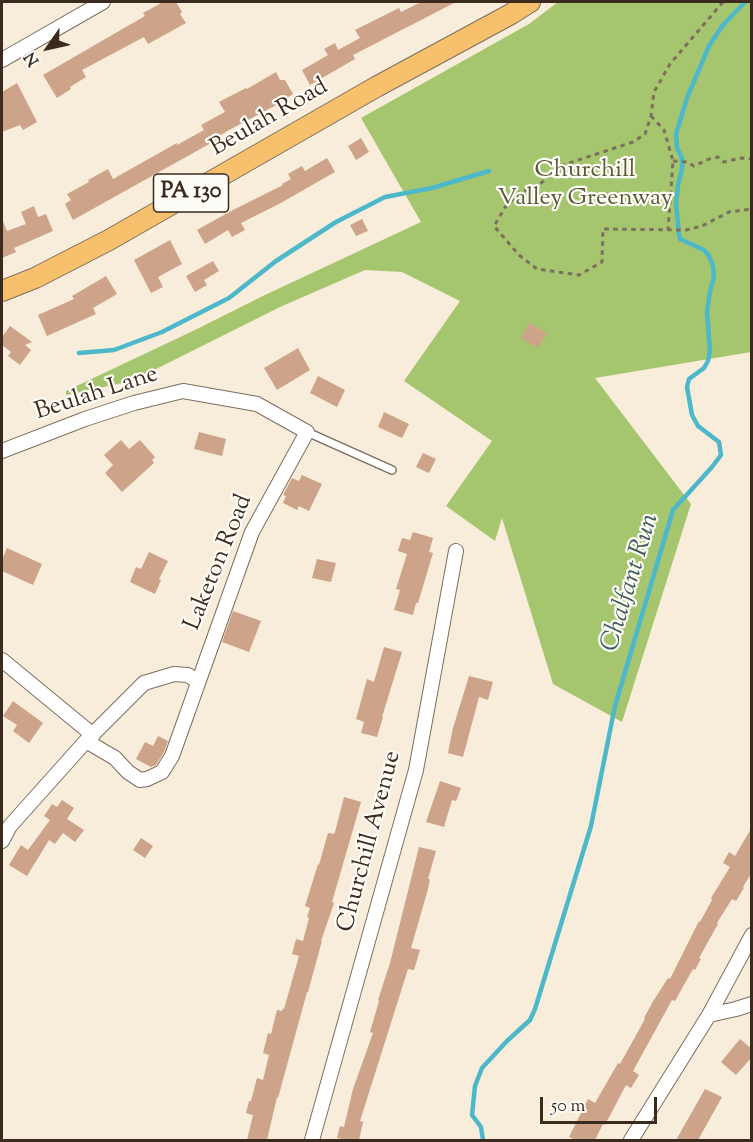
<!DOCTYPE html>
<style>
body{margin:0}
#map{position:relative;width:753px;height:1142px;overflow:hidden;background:#f8ecda;font-family:"Sorts Mill Goudy",serif}
canvas{display:block}
.frame{position:absolute;inset:0;border:3px solid #3b2a1e;pointer-events:none}
.north{position:absolute;left:18px;top:18px;width:60px;height:60px;-webkit-text-stroke:4px #fdfcf7;paint-order:stroke;rotate:236deg;font-size:16px;font-weight:700;line-height:24px;text-align:center;color:#3b2a1e}
.north::after{content:'';display:block;margin:auto;width:21px;height:27px;background:#3b2a1e;clip-path:polygon(50% 0,100% 100%,50% 72%,0 100%)}
.scale{position:absolute;left:540px;top:1097px;width:117px;height:27px;box-sizing:border-box;border:3px solid #3b2a1e;border-top:0;padding-left:8px;font-size:18px;line-height:21px;white-space:nowrap;color:#3b2a1e;-webkit-text-stroke:4px #fdfcf7;paint-order:stroke}
</style>
<div id="map">
<canvas width="753" height="1142"></canvas>
<div class="frame"></div>
<div class="north">N</div>
<div class="scale">50 m</div>
</div>
<script>
const g = document.querySelector('canvas').getContext('2d');
g.lineJoin = 'round';
function fillPath(path, color) {
  g.fillStyle = color;
  g.fill(path, 'evenodd');
}
function poly(rows) {
  const path = new Path2D();
  for (const r of rows) {
    path.moveTo(r[0], r[1]);
    for (let i = 2; i < r.length; i += 2) path.lineTo(r[i], r[i + 1]);
  }
  return path;
}
function stroke(path, color, width, dash) {
  g.strokeStyle = color;
  g.lineWidth = width;
  g.lineCap = dash ? 'butt' : 'round';
  g.setLineDash(dash || []);
  g.stroke(path);
}
function label(font, color, halo, rows, align = 'center') {
  g.font = font + ' "Sorts Mill Goudy",serif';
  g.lineWidth = 4.5;
  g.setLineDash([]);
  g.textBaseline = 'middle';
  g.strokeStyle = halo;
  g.fillStyle = color;
  for (const [text, x, y, turn = 0] of rows) {
    g.save();
    g.translate(x, y);
    g.rotate((+turn || 0) * Math.PI / 180);
    g.textAlign = isNaN(turn) ? turn : align;
    if (halo) g.strokeText(text, 0, 0);
    g.fillText(text, 0, 0);
    g.restore();
  }
}
const green = poly([
 [558,2,751,2,751,352,595,378,691,504,622,722,553,684,502,518,495,541,446,506,492,441,404,381,460,301,402,272,365,270,280,307,132,381,66,395,66,391,195,330,265,295,421,222,361,118,529,24]
]);
const stream = poly([
 [79,353,114,350,162,332,229,298,276,261,336,222,385,197,432,188,489,171],
 [483,1140,481,1127,472,1115,475,1086,482,1068,507,1041,530,1020,535,1009,591,826,615,706,673,510,712,467,721,455,719,442,698,426,692,415,687,387,689,379,704,368,708,361,710,351,707,312,710,291,714,277,713,266,709,256,704,250,680,239,679,235,676,203,678,185,682,169,682,158,677,148,676,134,687,98,709,46,723,25,745,2]
]);
const building = poly([
 [163,2,176,2,182,12,180,14,186,23,148,44,144,37,82,70,86,77,70,87,71,89,57,98,43,75,145,16,143,13],
 [421,2,456,2,353,55,355,59,310,85,302,70,328,55,324,49,335,43,338,50,360,38,355,30,399,8,401,12],
 [276,72,280,80,285,80,293,94,282,101,282,102,229,130,219,136,220,138,73,220,65,204,71,200,67,194,89,182,88,180,108,169,113,179,177,143,177,145,204,130,201,125,225,112,219,102,246,88,247,89],
 [17,83,37,122,23,130,20,125,2,132,2,92],
 [361,138,369,152,356,160,348,146],
 [327,158,335,172,279,204,241,223,245,230,232,237,228,230,205,244,197,230,233,210,283,185,282,184,291,179,288,174,302,166,305,171],
 [34,206,38,217,46,214,53,231,14,248,16,252,2,258,2,219,7,231,26,224,21,212],
 [362,219,368,231,356,236,350,225],
 [170,240,182,264,158,277,163,287,151,293,134,260],
 [213,261,219,271,204,280,207,285,195,292,186,276],
 [106,276,117,294,93,308,96,314,47,336,38,315,74,299,72,296],
 [529,323,547,333,538,348,521,338],
 [10,326,32,342,25,345,31,350,20,365,8,356,11,352,2,345,2,337],
 [298,348,310,370,277,390,264,368],
 [318,376,345,390,337,407,310,393],
 [384,412,409,424,402,438,378,427],
 [199,432,226,439,222,456,194,449],
 [121,440,129,449,140,440,155,457,152,460,154,463,122,492,105,473,113,465,104,455],
 [423,453,436,459,429,473,416,467],
 [302,475,322,484,309,511,299,506,297,510,283,503,286,496,283,495,292,478,299,481],
 [413,532,433,538,429,552,433,553,418,603,416,603,413,615,394,610,400,590,396,589,407,554,398,551,402,538,410,540],
 [7,548,42,564,33,585,2,571,2,560],
 [149,552,168,561,159,579,161,580,155,594,130,582,136,567,141,569],
 [317,559,336,563,331,582,312,578],
 [233,611,261,621,249,652,222,642],
 [384,647,402,652,382,717,383,717,377,737,361,733,364,722,356,719,367,679,374,682],
 [469,676,493,682,488,700,479,697,463,757,448,753,453,728],
 [13,701,43,723,29,743,13,731,17,725,3,716],
 [158,736,168,741,164,752,156,765,151,767,136,759,145,742,153,746],
 [440,781,461,788,456,801,452,800,444,827,426,822],
 [344,797,361,802,332,902,334,903,321,941,322,941,314,970,308,992,307,992,278,1098,277,1097,267,1140,247,1140,253,1115,246,1113,249,1101,251,1101,257,1078,263,1080,269,1055,263,1053,268,1033,271,1034,277,1010,282,1011,283,1008,284,1009,299,956,292,954,296,939,303,941,309,918,307,917,310,908,305,906,318,864,319,865,328,833,334,834,335,832],
 [62,800,74,808,67,819,84,830,75,842,63,833,55,844,49,840,27,876,9,865,21,845,28,850,50,820,44,816,52,804,57,807],
 [752,827,752,872,743,887,744,888,736,901,732,899,717,923,718,924,699,958,701,959,695,970,693,969,675,1001,672,1000,633,1071,639,1075,631,1088,626,1085,605,1125,603,1124,595,1140,576,1140,569,1137,588,1099,595,1103,618,1063,620,1064,645,1019,644,1018,652,1003,668,978,670,979,699,921,700,922,712,900,711,898,730,867,723,863,729,852,735,856],
 [141,838,153,846,145,858,133,850],
 [419,847,436,851,428,879,430,879,428,889,411,948,420,950,414,970,408,969,360,1121,363,1122,359,1140,348,1140,337,1138,340,1126,344,1127,353,1089,373,1033,370,1032,379,1001,378,1000,390,963],
 [740,1039,752,1049,752,1057,736,1075,721,1062],
 [705,1089,722,1097,698,1140,676,1140]
]);
const path = poly([
 [723,2,670,64,654,92,651,116,645,134,633,142,560,166,539,185,519,193,506,206,494,226,519,255,537,269,579,275,602,262,603,229,686,230,702,226,729,212,752,209],
 [651,116,664,130,673,161,668,230],
 [673,161,687,162,694,166,709,159,718,157,724,162,741,158,752,159]
]);
const lane = poly([
 [307,432,392,470]
]);
const street = poly([
 [2,60,103,2],
 [2,451,85,419,134,403,183,391,257,404,307,432,252,532,172,756,162,772,147,779,140,780,128,772,115,758,86,741],
 [2,660,93,735],
 [2,841,10,826,86,741,144,683,174,674,188,675,198,682],
 [709,1015,736,1009,752,1004],
 [312,1140,416,770,456,551],
 [631,1140,709,1015,752,935]
]);
const primary = poly([
 [2,291,35,278,109,240,376,87,511,14,530,2]
]);
const shields = [
 [191,193,75]
];
const shieldNames = [
 ["PA 130",191,193]
];
const streetNames = [
 ["Beulah Road",270,119,-30],
 ["Beulah Lane",97,395,-18],
 ["Laketon Road",220,563,-68],
 ["Churchill Avenue",371,842,-75]
];
const parkNames = [
 ["Churchill",585,172],
 ["Valley Greenway",585,200]
];
const waterNames = [
 ["Chalfant Run",632,583,-73]
];
fillPath(green, '#a5c66e');
stroke(stream, '#4db8ca', 4.5);
fillPath(building, '#cda389');
stroke(lane, '#7d6e60', 10);
stroke(street, '#7d6e60', 16);
stroke(primary, '#7d6e60', 22);
stroke(path, '#7d6e60', 3, [4.5, 4.5]);
stroke(lane, '#fff', 7);
stroke(street, '#fff', 14);
stroke(primary, '#f7c06c', 20);
for (const [x, y, w] of shields) {
  const box = new Path2D();
  box.roundRect(x - w / 2, y - 19, w, 38, 4.5);
  g.fillStyle = '#fdfcf7';
  g.fill(box);
  stroke(box, '#3b2a1e', 1.5);
}
label('bold 22px', '#3b2a1e', null, shieldNames);
label('24px', '#3b2a1e', '#fdfcf7', streetNames);
label('24px', '#5b5936', '#fdfcf7', parkNames);
label('italic 26px', '#415c5a', '#fdfcf7', waterNames);
</script>
